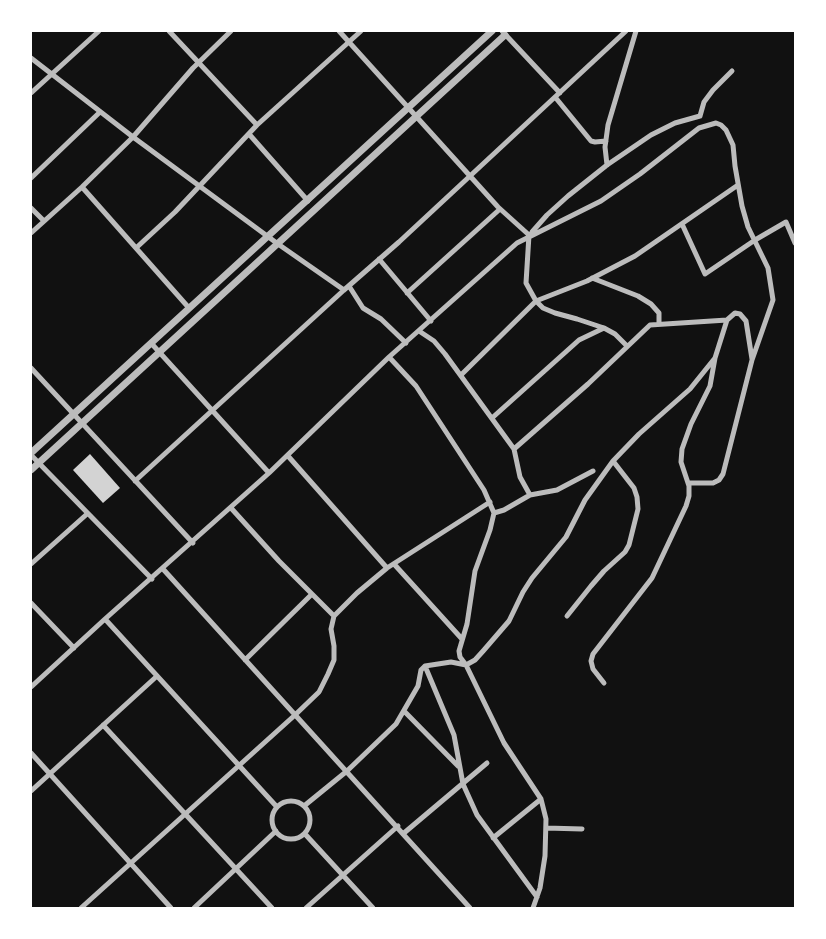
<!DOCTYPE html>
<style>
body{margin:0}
#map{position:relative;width:826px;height:939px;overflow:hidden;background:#111;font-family:"DM Sans",sans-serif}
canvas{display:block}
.frame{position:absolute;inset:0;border:32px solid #fff;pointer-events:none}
</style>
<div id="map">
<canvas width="826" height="939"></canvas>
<div class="frame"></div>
</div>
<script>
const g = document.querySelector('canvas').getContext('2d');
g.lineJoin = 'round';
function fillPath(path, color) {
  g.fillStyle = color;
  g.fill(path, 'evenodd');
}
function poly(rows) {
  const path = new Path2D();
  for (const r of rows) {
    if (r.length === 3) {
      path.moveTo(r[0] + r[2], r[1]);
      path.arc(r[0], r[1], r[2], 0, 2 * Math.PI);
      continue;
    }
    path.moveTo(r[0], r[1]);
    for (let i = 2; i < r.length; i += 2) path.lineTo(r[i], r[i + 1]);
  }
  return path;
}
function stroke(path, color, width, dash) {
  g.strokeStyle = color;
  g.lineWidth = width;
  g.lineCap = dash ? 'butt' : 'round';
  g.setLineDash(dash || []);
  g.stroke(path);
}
const building = poly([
 [90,454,120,488,103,503,73,470]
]);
const minor = poly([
 [169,31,257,125],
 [339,31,498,207,529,235,526,283,536,301,543,308,555,313,577,319,604,328,615,334,627,346],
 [502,31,560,93],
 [31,58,133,137,278,244,344,290],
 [31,93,99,31],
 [555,97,591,141,595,142,606,141],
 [700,116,704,102,713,90,732,71],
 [249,134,308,201],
 [607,165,605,147,608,125,636,31],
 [31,178,100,112],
 [82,187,189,308],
 [31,208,44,221],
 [682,224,705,274,755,240,786,222,795,243],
 [532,232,547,215,568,196,607,165,651,135,675,123,700,116],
 [31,233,82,187,133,137,193,68,231,31],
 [136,248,175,212,257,125,361,31],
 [379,259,431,321],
 [592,278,638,296,651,304,659,313,659,323],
 [349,286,363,308,381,319,406,343],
 [407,293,500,209],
 [419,331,434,341,445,354,514,449,520,477,530,495],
 [151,343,269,473],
 [389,357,416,386,484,490,494,513,490,530,475,571,467,624,459,651,460,657,466,665,504,743,541,799,546,819,545,856,540,888,533,908],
 [31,368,193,543],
 [461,375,536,301,587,281,635,256,738,185],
 [492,418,579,340,604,328],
 [514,449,588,384,650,325,727,320],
 [31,455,152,579],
 [288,456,387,568],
 [135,481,344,290,399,242,626,31],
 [231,508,279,561,334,616],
 [494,513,504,510,530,495,557,490,593,471],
 [31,564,87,514],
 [394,564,462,639],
 [163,569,470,908],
 [31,603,74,648],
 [567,616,591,586,604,571,625,552,629,545,638,509,637,497,634,488,613,461],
 [105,619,277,807],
 [245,660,312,594],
 [425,666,454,735,463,784,477,815,537,897],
 [604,683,593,669,591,661,593,654,652,578,686,506,689,496,689,486,681,462,682,449,691,424,710,386,715,358,727,320,735,313,740,314,746,321,752,359],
 [31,687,105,619,269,473,389,357,517,243,601,201,640,174,699,128,716,123,721,125,726,130,733,145,735,166,742,206,748,227,768,268,773,300,752,360,723,474,719,480,713,483,688,483],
 [404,711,458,766],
 [103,725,272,908],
 [31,753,171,908],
 [31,791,157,676],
 [291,820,19],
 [304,806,347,771,396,724,418,686,421,670,425,666,451,662,466,665,475,660,484,650,509,621,523,592,532,578,566,537,585,500,613,461,639,434,690,389,715,358],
 [546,828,582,829],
 [404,833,487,763],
 [305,834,373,908],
 [493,838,541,799],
 [81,908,295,715,319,692,328,674,334,660,334,646,331,629,334,616,357,593,387,568,490,502],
 [194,908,276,831],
 [306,908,398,826]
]);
const tertiary = poly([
 [31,453,492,31],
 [31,470,505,35]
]);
fillPath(building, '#d3d3d3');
stroke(minor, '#bcbcbc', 5);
stroke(tertiary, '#bcbcbc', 7);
</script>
